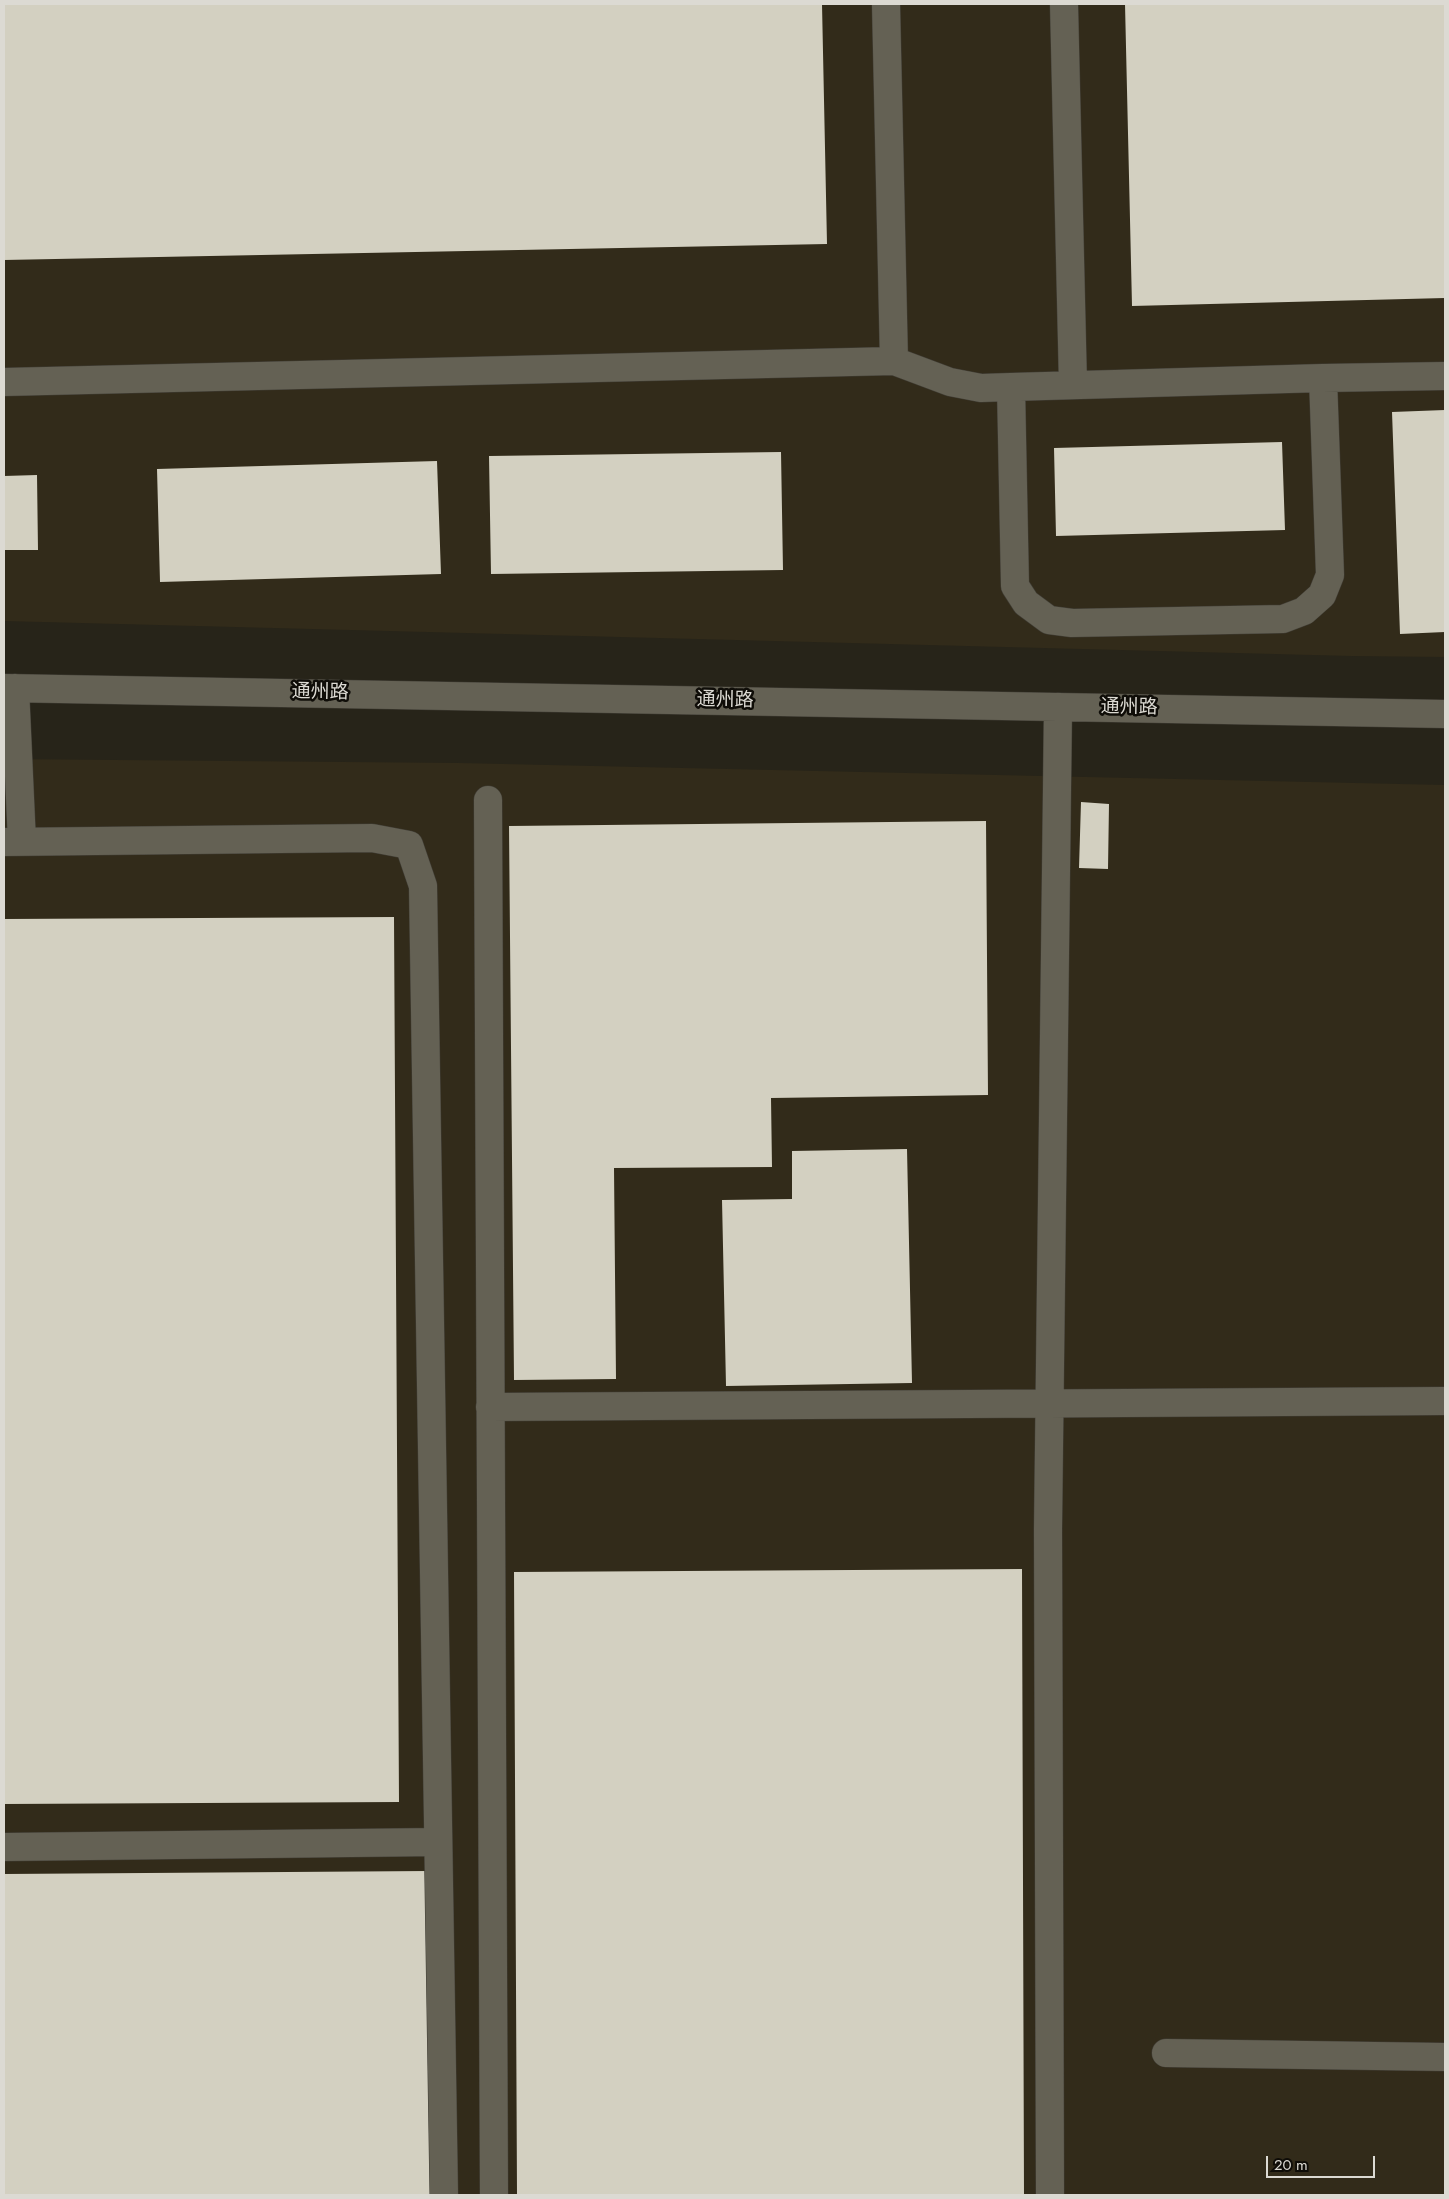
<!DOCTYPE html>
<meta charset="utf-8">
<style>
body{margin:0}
#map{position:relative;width:1449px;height:2199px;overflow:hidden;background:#272419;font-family:Jost,sans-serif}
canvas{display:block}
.frame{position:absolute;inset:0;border:5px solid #dcdad3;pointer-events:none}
.scale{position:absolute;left:1266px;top:2156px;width:109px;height:22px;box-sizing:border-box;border:2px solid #dcdad3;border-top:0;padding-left:6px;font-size:15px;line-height:18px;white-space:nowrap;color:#dcdad3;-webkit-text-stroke:4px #0f0d08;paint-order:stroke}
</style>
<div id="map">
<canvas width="1449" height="2199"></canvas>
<div class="frame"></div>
<div class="scale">20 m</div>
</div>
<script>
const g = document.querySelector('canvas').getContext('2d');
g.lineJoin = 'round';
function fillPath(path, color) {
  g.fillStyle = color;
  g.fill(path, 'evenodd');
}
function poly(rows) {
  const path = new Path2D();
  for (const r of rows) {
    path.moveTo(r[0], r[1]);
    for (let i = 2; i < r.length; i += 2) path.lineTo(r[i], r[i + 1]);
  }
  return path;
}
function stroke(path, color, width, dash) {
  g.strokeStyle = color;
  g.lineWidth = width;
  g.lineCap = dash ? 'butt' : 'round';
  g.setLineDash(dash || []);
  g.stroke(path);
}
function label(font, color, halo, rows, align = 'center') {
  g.font = font + ' Jost,"Noto Sans SC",sans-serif';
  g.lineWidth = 5;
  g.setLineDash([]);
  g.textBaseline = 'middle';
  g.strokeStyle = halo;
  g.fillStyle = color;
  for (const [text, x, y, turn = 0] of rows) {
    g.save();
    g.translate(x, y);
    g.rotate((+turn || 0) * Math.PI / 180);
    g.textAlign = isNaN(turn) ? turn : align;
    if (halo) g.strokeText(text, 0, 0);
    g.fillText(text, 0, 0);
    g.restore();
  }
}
const industrial = poly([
 [4,4,1445,4,1445,657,1351,656,4,621],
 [4,759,459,763,1445,785,1445,2195,4,2195]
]);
const building = poly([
 [4,4,822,4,827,244,4,260],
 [1125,4,1445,4,1445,298,1132,306],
 [1445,410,1445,632,1400,634,1392,412],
 [1282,442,1285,530,1056,536,1054,448],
 [781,452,783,570,491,574,489,456],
 [437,461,441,574,160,582,157,469],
 [37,475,38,550,4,550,4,476],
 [1081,802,1109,804,1108,869,1079,868],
 [986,821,988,1095,771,1098,772,1167,614,1168,616,1379,514,1380,509,826],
 [394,917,399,1802,4,1804,4,919],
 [907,1149,912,1383,726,1386,722,1200,792,1199,792,1151],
 [1022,1569,1024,2195,517,2195,514,1572],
 [429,1871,431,2195,4,2195,4,1874]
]);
const minor = poly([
 [1064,4,1073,385],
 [894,361,950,382,981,388,1011,387,1323,378,1330,575,1322,595,1304,611,1283,619,1072,623,1049,620,1026,603,1015,586,1011,387],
 [1323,378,1445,376],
 [4,382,894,361,886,4],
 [4,688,1445,714],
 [15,688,22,842],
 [488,800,494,2195],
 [4,842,372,838,409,845,423,886,444,2195],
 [490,1407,1445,1401],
 [4,1847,438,1842],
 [1166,2053,1445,2057],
 [1050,2195,1048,1529,1058,707]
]);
const streetNames = [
 ["通州路",320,693,1],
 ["通州路",725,701,1],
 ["通州路",1129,708,1]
];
fillPath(industrial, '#322b1a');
fillPath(building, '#d3d0c1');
stroke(minor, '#413e36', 29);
stroke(minor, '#646154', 28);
label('19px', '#dcdad3', '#0f0d08', streetNames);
</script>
